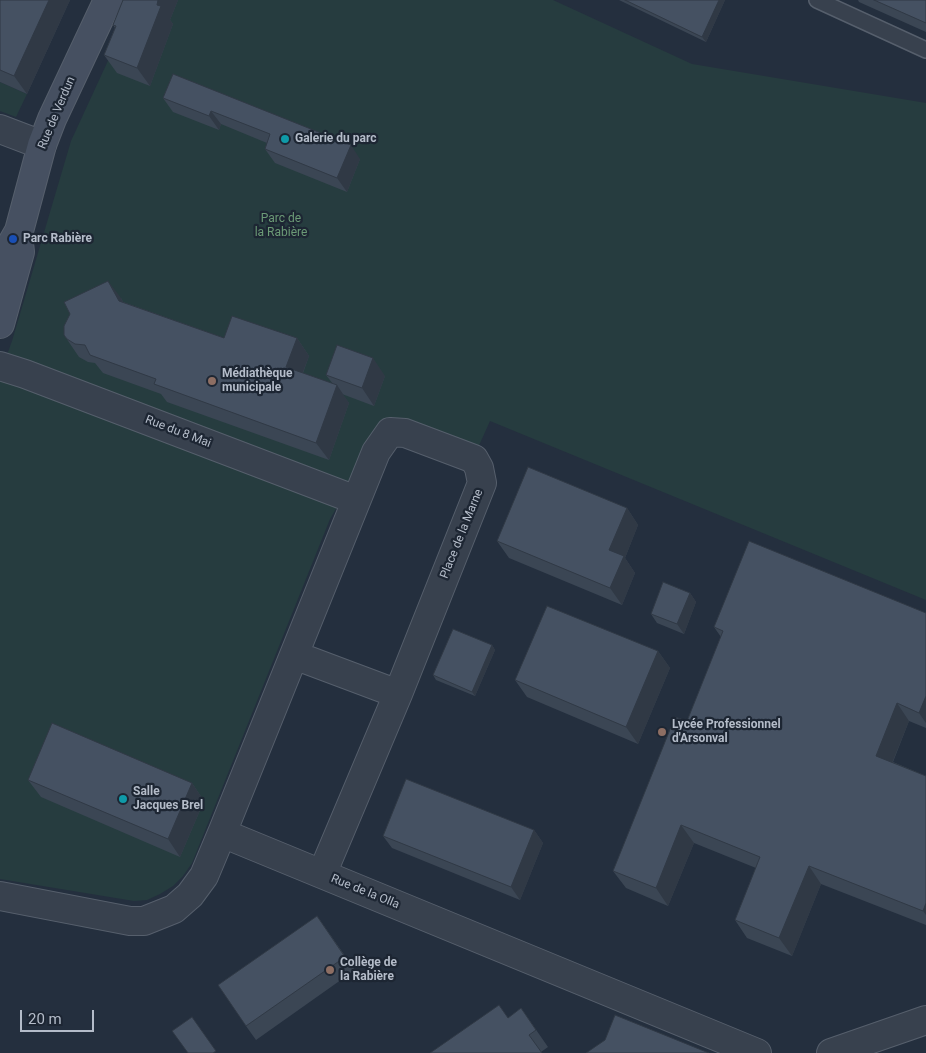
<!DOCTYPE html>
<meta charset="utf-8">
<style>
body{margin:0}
#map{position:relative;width:926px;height:1053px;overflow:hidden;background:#242f3e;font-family:Roboto,sans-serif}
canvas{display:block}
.scale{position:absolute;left:20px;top:1010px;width:74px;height:22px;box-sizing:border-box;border:2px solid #b4bcc9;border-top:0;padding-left:6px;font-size:15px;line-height:18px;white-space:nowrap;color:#b4bcc9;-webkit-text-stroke:4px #1d2633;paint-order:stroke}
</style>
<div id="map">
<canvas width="926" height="1053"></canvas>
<div class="scale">20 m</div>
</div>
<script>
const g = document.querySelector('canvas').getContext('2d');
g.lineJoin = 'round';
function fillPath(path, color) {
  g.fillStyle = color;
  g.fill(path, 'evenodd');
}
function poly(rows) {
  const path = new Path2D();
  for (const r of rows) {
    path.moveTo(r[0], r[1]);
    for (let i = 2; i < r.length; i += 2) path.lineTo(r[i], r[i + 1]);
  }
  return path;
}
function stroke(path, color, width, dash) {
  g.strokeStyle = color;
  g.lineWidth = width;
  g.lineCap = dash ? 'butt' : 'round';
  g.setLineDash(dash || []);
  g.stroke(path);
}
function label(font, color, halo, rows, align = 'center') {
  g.font = font + ' Roboto,sans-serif';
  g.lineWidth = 4.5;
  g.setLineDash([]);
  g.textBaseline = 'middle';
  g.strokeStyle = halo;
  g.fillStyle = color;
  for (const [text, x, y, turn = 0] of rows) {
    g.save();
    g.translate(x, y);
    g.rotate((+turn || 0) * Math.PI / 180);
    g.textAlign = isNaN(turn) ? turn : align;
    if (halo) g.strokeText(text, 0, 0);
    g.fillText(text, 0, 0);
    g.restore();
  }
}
const green = poly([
 [136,0,553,0,692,64,926,103,926,600,490,421,477,450,412,424,359,470,330,519,192,863,183,876,173,886,160,894,147,900,134,901,0,879,0,374,12,341,71,141],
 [0,82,27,94,16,117,0,111]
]);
const service = poly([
 [817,0,926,50]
]);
const minor = poly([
 [0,129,42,145],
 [0,366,25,374,356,500],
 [294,655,398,694],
 [222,833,376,452,390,432,405,433,474,459,479,468,482,483,398,694,322,874],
 [0,896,130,921,144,921,174,909,190,895,204,876,222,833,757,1053],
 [831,1053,926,1020]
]);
const secondary = poly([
 [0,264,19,231,42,145,52,119,108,0],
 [0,324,20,252,19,243]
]);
const wall = poly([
 [0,0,70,0,27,94,0,82],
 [123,0,178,0,170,20,173,24,150,86,117,73,104,55,115,28,113,25],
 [619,0,725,0,706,42],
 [858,0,926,0,926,32,859,2],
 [173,74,360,159,347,192,275,163,265,149,267,143,221,124,219,130,173,112,163,98],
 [121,298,123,302,224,338,297,338,309,356,303,373,333,384,326,375,385,376,374,406,342,394,349,403,329,460,167,402,161,394,103,373,95,363,88,362,79,357,64,335],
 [627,508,638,525,625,558,635,573,622,605,509,558,497,541],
 [690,593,696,602,684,634,657,623,651,614],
 [926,613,926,728,909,721,893,762,926,776,926,925,821,884,792,956,747,938,735,920,756,868,694,843,668,906,626,888,613,871,687,721,721,637,714,627],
 [492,645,495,650,475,696,436,680,433,675],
 [658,651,670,668,638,744,527,697,515,680],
 [28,780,192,783,204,801,180,857,41,797],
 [534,830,543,843,520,900,392,848,383,836],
 [317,916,355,970,256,1040,246,1026],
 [521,1008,548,1047,541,1052,508,1018]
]);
const shadedWall = poly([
 [49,0,70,0,27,94,14,76],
 [158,0,178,0,170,20,173,24,150,86,137,68],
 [719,0,725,0,706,42,702,37],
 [211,111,221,124,219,130,209,116],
 [351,145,360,159,347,192,337,178],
 [108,281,121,298,131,319,119,301],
 [297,338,309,356,298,385,286,367],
 [373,358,385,376,374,406,362,388],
 [337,385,349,403,329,460,316,443],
 [627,508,638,525,625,558,635,573,622,605,610,588,609,550],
 [690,593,696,602,684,634,677,624],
 [492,645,495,650,475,696,472,692],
 [658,651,670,668,638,744,626,727],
 [926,696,926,723,919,713],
 [897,703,909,721,888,773,876,756],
 [192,783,204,801,180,857,168,839],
 [681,825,694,843,668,906,656,888],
 [534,830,543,843,520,900,511,887],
 [809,866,821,884,792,956,779,938],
 [926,903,926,915,923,911]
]);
const building = poly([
 [0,0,49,0,14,76,0,70,0,0],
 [123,0,158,0,157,5,161,6,137,68,104,55,116,26,113,25,123,0],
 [625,0,719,0,702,37,625,0],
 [874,0,926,0,926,23,874,0],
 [173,74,351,145,337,178,265,149,270,134,211,111,209,116,163,98,173,74],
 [108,281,119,301,224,338,232,316,297,338,286,367,337,385,316,443,154,384,156,379,90,355,85,345,75,344,67,339,64,335,64,326,70,314,64,302,108,281],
 [337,345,373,358,362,388,326,375,337,345],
 [528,467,627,508,609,550,624,556,610,588,497,541,528,467],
 [749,541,926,613,926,696,919,713,897,703,876,756,926,776,926,903,923,911,809,866,779,938,735,920,760,857,681,825,656,888,613,871,675,717,687,721,723,631,714,627,749,541],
 [663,582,690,593,677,624,651,614,663,582],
 [547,606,658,651,626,727,515,680,547,606],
 [453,629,492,645,472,692,433,675,453,629],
 [52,723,192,783,168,839,28,780,52,723],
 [406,779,534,830,511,887,383,836,406,779],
 [317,916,345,957,246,1026,218,985,317,916],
 [499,1005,508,1018,521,1008,536,1030,529,1035,542,1053,430,1053,499,1005],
 [615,1015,709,1053,586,1053,605,1040,615,1015],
 [192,1017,216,1051,213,1053,188,1053,172,1031,192,1017]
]);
const markers = [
 [285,139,5,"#0f9aa8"],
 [13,239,5,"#1a4fb4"],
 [212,381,5,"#8d6e63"],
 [662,732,5,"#8d6e63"],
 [123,799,5,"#0f9aa8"],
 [330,970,5,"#8d6e63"]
];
const streetNames = [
 ["Rue de Verdun",57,113,-67],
 ["Rue du 8 Mai",178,432,21],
 ["Place de la Marne",462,534,-68],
 ["Rue de la Olla",365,892,22]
];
const poiNames = [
 ["Galerie du parc",295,139],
 ["Parc Rabière",23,239],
 ["Médiathèque",222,374],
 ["municipale",222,388],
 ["Lycée Professionnel",672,725],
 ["d'Arsonval",672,739],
 ["Salle",133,792],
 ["Jacques Brel",133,806],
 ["Collège de",340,963],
 ["la Rabière",340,977]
];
const parkNames = [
 ["Parc de",281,219],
 ["la Rabière",281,233]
];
fillPath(green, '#263c3f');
stroke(service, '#565f6c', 18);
stroke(minor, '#565f6c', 30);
stroke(secondary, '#565f6c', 30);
stroke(service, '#38414e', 15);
stroke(minor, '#38414e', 28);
stroke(secondary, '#465061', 28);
fillPath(wall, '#3b4654');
fillPath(shadedWall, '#303945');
fillPath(building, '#455162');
stroke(building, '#303945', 1);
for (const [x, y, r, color] of markers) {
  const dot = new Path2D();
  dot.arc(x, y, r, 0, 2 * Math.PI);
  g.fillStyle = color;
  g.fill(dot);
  stroke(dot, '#1d2633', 2);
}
label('12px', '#b4bcc9', '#1d2633', streetNames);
label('bold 12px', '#b4bcc9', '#1d2633', poiNames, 'left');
label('12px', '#6b9a76', '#1d2633', parkNames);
</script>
